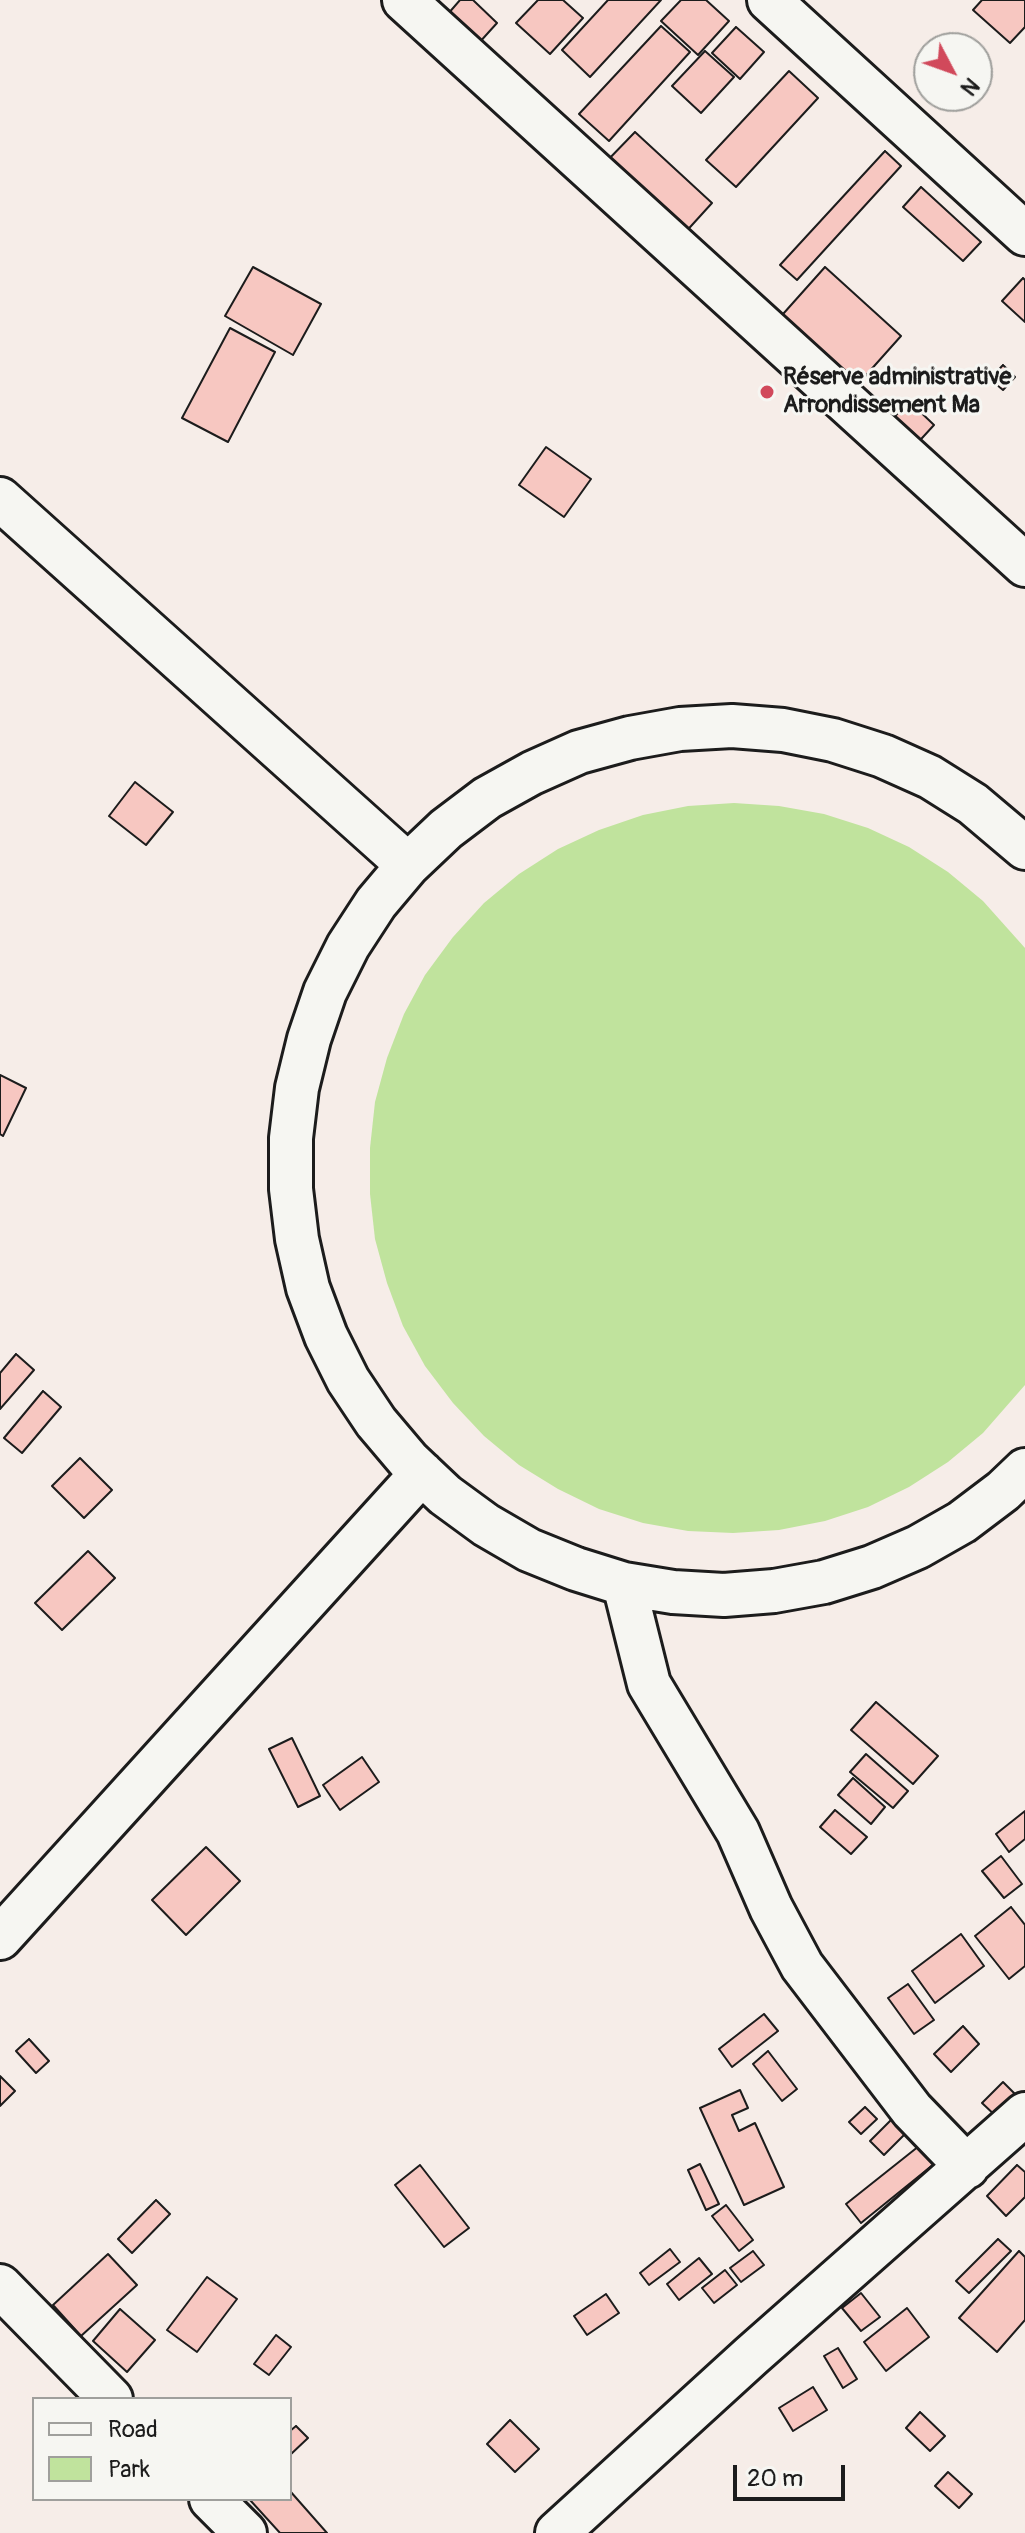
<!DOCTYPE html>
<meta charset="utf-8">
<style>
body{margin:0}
#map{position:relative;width:1025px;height:2533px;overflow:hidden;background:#f6ede8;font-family:Pangolin,sans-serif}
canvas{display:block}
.legend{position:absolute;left:32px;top:2397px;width:260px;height:104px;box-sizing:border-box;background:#f6f6f2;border:2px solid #9f9f9c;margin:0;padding:10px 14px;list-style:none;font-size:24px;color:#1c1c1c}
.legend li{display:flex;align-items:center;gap:16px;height:40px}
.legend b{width:40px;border:2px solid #9f9f9c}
.north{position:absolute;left:913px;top:32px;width:80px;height:80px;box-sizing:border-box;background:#f6f6f2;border:2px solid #9f9f9c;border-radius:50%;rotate:131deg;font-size:22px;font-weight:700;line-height:32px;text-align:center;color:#1c1c1c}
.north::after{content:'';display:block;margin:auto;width:28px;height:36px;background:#d1495b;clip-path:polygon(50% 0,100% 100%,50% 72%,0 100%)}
.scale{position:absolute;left:733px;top:2465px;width:112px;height:36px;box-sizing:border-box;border:4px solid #1c1c1c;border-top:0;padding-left:10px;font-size:24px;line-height:28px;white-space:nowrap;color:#1c1c1c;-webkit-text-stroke:6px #f6f6f2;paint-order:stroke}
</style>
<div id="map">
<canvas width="1025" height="2533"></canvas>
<ul class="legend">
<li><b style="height:10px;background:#f6f6f2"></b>Road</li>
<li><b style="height:22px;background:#c0e39d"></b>Park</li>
</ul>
<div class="north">N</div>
<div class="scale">20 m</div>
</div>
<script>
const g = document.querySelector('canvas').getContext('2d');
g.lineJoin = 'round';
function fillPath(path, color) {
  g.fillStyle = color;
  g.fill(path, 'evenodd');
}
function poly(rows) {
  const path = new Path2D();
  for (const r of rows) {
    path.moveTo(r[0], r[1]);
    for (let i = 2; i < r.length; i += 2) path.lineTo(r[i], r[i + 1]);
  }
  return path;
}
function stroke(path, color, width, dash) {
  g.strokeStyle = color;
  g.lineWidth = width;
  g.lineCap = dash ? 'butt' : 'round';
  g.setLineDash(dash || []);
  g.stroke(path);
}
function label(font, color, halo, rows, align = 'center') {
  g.font = font + ' Pangolin,sans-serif';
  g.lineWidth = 6;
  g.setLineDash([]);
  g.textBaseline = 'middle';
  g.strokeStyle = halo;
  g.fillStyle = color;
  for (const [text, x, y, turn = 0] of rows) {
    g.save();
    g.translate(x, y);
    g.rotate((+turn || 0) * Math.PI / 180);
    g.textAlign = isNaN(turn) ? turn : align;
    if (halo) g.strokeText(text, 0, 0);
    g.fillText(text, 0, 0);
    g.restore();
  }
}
const green = poly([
 [734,803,779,806,824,814,868,828,909,847,948,872,983,901,1025,948,1025,1385,983,1433,948,1462,909,1487,868,1507,825,1521,779,1530,733,1533,688,1531,643,1523,599,1509,558,1489,519,1465,484,1436,453,1403,425,1366,403,1326,387,1283,375,1239,370,1194,370,1148,375,1102,387,1058,404,1014,425,975,453,937,484,903,519,874,558,849,599,830,643,815,688,806]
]);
const building = poly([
 [460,0,473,0,497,23,478,44,447,15,460,0],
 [538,0,563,0,583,18,550,54,516,23,538,0],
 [608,0,661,0,590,77,562,50,608,0],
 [681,0,706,0,729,21,698,55,661,21,681,0],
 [982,0,1025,0,1025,27,1010,43,973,10,982,0],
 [661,26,690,52,609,141,579,114,661,26],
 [736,27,764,52,740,79,712,53,736,27],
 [705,51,734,77,701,113,672,86,705,51],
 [789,71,818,98,736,187,706,160,789,71],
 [635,132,712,203,682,236,604,164,635,132],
 [885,151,901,166,797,280,780,265,885,151],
 [921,187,981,242,963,261,903,207,921,187],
 [253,267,321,304,293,355,225,316,253,267],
 [825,267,901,336,851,392,775,323,825,267],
 [1023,278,1025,280,1025,322,1002,301,1023,278],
 [230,328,275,352,228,442,182,418,230,328],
 [1003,365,1015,377,1003,390,990,379,1003,365],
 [909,401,934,425,912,449,886,426,909,401],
 [546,447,591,479,564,517,519,485,546,447],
 [135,782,173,812,146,845,109,816,135,782],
 [0,1075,26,1088,3,1136,0,1134,0,1075],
 [16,1354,34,1370,0,1409,0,1373,16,1354],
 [43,1391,61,1407,22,1453,4,1438,43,1391],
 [80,1458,112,1490,84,1518,52,1486,80,1458],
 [88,1551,115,1578,62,1630,35,1603,88,1551],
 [876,1702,938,1756,913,1784,851,1730,876,1702],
 [292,1738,320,1796,298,1807,269,1749,292,1738],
 [866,1754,908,1791,893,1808,850,1772,866,1754],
 [362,1757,379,1782,340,1810,323,1785,362,1757],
 [853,1778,885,1807,871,1824,838,1795,853,1778],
 [835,1810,867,1837,851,1854,820,1827,835,1810],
 [1025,1811,1025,1839,1009,1852,996,1834,1025,1811],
 [206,1847,240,1881,186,1935,152,1900,206,1847],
 [1001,1856,1022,1884,1004,1898,982,1871,1001,1856],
 [1011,1907,1025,1925,1025,1966,1009,1979,975,1936,1011,1907],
 [961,1934,984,1966,935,2003,912,1971,961,1934],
 [908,1984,934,2020,914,2034,888,1998,908,1984],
 [764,2014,778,2031,732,2067,719,2049,764,2014],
 [963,2026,979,2044,951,2072,934,2054,963,2026],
 [29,2039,49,2061,36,2073,16,2051,29,2039],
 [768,2051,797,2089,782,2101,753,2064,768,2051],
 [0,2076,15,2091,0,2106,0,2076],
 [1003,2082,1020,2099,999,2119,982,2103,1003,2082],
 [740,2090,748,2108,732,2115,739,2131,755,2123,784,2187,744,2205,700,2108,740,2090],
 [865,2107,877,2119,861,2134,849,2122,865,2107],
 [891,2120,905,2134,884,2155,870,2141,891,2120],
 [919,2146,934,2164,861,2223,846,2204,919,2146],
 [700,2164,719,2204,706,2210,688,2170,700,2164],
 [420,2165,469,2228,444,2247,395,2185,420,2165],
 [1017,2165,1025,2172,1025,2197,1006,2216,987,2196,1017,2165],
 [156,2200,170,2214,132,2253,118,2239,156,2200],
 [726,2205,753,2240,739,2251,712,2216,726,2205],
 [998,2239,1011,2251,969,2293,956,2281,998,2239],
 [670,2249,680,2262,649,2285,640,2273,670,2249],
 [753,2251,764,2265,741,2282,730,2268,753,2251],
 [1019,2251,1025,2257,1025,2320,997,2352,959,2318,1019,2251],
 [108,2254,137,2285,81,2336,53,2305,108,2254],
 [699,2258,712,2274,679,2300,667,2284,699,2258],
 [725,2270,737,2285,714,2303,702,2288,725,2270],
 [207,2277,237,2299,197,2352,167,2330,207,2277],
 [861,2293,880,2317,861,2331,842,2308,861,2293],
 [606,2294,619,2313,587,2335,574,2316,606,2294],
 [907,2308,929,2337,886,2371,864,2342,907,2308],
 [120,2309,155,2340,127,2372,93,2341,120,2309],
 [276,2335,291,2347,269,2375,254,2364,276,2335],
 [838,2348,857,2379,843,2388,824,2356,838,2348],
 [813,2387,827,2410,793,2431,779,2408,813,2387],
 [920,2412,945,2436,930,2451,906,2428,920,2412],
 [510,2420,539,2449,515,2472,487,2444,510,2420],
 [296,2426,308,2438,290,2455,290,2431,296,2426],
 [948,2472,972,2494,959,2508,935,2486,948,2472],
 [290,2491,327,2533,280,2533,250,2500,290,2499,290,2491]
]);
const minor = poly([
 [404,0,1025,565],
 [769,0,1025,234],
 [0,499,408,865],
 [1025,848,973,804,930,777,883,756,833,740,783,730,732,726,680,729,630,738,579,752,532,773,487,798,446,829,408,865,376,903,348,946,325,992,309,1039,297,1088,291,1138,291,1189,297,1239,308,1288,326,1336,348,1380,376,1422,409,1461,445,1495,486,1525,529,1550,576,1569,624,1584,673,1592,724,1595,774,1591,824,1582,872,1567,918,1547,962,1522,1003,1491,1025,1470],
 [624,1584,649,1684,738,1832,771,1908,802,1966,912,2110,967,2167],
 [0,1938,422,1473],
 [0,2286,111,2399],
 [211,2499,245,2533],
 [557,2533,751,2356,1025,2114]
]);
const markers = [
 [767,392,8,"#d1495b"]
];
const poiNames = [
 ["Réserve administrative",783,378],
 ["Arrondissement Ma",783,406]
];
fillPath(green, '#c0e39d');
fillPath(building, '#f7c7c1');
stroke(building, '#1c1c1c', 2);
stroke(minor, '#1c1c1c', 48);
stroke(minor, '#f6f6f2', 42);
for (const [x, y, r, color] of markers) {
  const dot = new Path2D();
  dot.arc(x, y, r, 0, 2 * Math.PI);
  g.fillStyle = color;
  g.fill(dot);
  stroke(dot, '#f6f6f2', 3);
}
label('bold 24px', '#1c1c1c', '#f6f6f2', poiNames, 'left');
</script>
